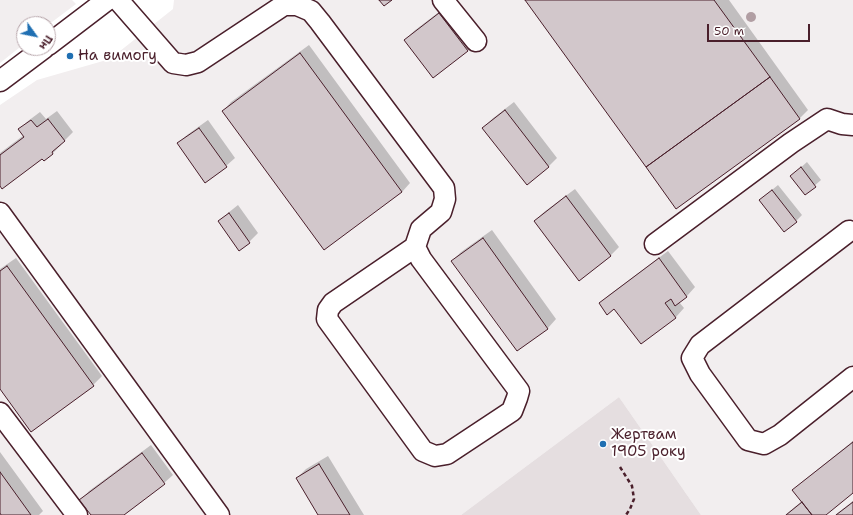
<!DOCTYPE html>
<meta charset="utf-8">
<style>
body{margin:0}
#map{position:relative;width:853px;height:515px;overflow:hidden;background:#fff;font-family:"Shantell Sans",sans-serif}
canvas{display:block}
.north{position:absolute;left:16px;top:16px;width:40px;height:40px;box-sizing:border-box;background:#fff;border:1px solid #b7a5aa;border-radius:50%;rotate:123deg;font-size:11px;font-weight:700;line-height:16px;text-align:center;color:#4a1f2b}
.north::after{content:'';display:block;margin:auto;width:14px;height:18px;background:#1f6fb2;clip-path:polygon(50% 0,100% 100%,50% 72%,0 100%)}
.scale{position:absolute;left:707px;top:24px;width:103px;height:18px;box-sizing:border-box;border:2px solid #4a1f2b;border-top:0;padding-left:5px;font-size:12px;line-height:14px;white-space:nowrap;color:#4a1f2b;-webkit-text-stroke:3px #fff;paint-order:stroke}
</style>
<div id="map">
<canvas width="853" height="515"></canvas>
<div class="north">Пн</div>
<div class="scale">50 m</div>
</div>
<script>
const g = document.querySelector('canvas').getContext('2d');
g.lineJoin = 'round';
function fillPath(path, color) {
  g.fillStyle = color;
  g.fill(path, 'evenodd');
}
function poly(rows) {
  const path = new Path2D();
  for (const r of rows) {
    path.moveTo(r[0], r[1]);
    for (let i = 2; i < r.length; i += 2) path.lineTo(r[i], r[i + 1]);
  }
  return path;
}
function stroke(path, color, width, dash) {
  g.strokeStyle = color;
  g.lineWidth = width;
  g.lineCap = dash ? 'butt' : 'round';
  g.setLineDash(dash || []);
  g.stroke(path);
}
function label(font, color, halo, rows, align = 'center') {
  g.font = font + ' "Shantell Sans",sans-serif';
  g.lineWidth = 4;
  g.setLineDash([]);
  g.textBaseline = 'middle';
  g.strokeStyle = halo;
  g.fillStyle = color;
  for (const [text, x, y, turn = 0] of rows) {
    g.save();
    g.translate(x, y);
    g.rotate((+turn || 0) * Math.PI / 180);
    g.textAlign = isNaN(turn) ? turn : align;
    if (halo) g.strokeText(text, 0, 0);
    g.fillText(text, 0, 0);
    g.restore();
  }
}
const built = poly([
 [0,0,72,0,76,4,48,25,48,24,24,24,24,44,0,63],
 [174,0,853,0,853,515,701,515,619,397,461,515,0,515,0,105,37,80,110,59,173,9]
]);
const green = poly([
 [619,397,701,515,461,515]
]);
const shadow = poly([
 [527,0,729,0,808,110,800,118,677,208],
 [448,5,476,42,468,50,433,77,405,40,414,31],
 [309,45,410,183,402,192,223,111,231,102],
 [514,102,557,158,549,166,527,183,484,128,492,119],
 [57,111,73,132,61,144,61,145,53,153,44,160,42,157,0,184,0,153,24,135,20,129,28,121,40,112,46,119],
 [208,120,235,158,226,166,178,143,187,135],
 [807,162,821,180,805,194,797,171],
 [778,185,802,215,796,221,760,200],
 [575,189,619,247,610,256,535,221,544,212],
 [238,205,258,233,249,242,219,222,228,213],
 [492,230,556,319,548,328,517,350,452,261,461,252],
 [668,251,695,287,687,296,679,302,684,308,676,317,641,343,615,308,600,304,609,295],
 [16,258,102,376,93,385,0,388,0,269],
 [853,441,853,492,824,515,785,515,802,501,794,490,802,482],
 [151,445,173,475,164,483,122,515,92,515,81,500,89,491],
 [0,452,43,511,39,515,3,515,0,511],
 [328,456,364,515,320,515,297,478,306,469],
 [853,501,853,515,835,515]
]);
const building = poly([
 [379,0,392,0,384,6,379,0],
 [525,0,714,0,770,77,646,167,525,0],
 [439,13,468,51,433,78,404,40,439,13],
 [300,53,402,192,324,250,222,111,300,53],
 [770,77,800,119,676,209,646,167,770,77],
 [505,110,549,167,527,185,482,128,505,110],
 [48,119,65,141,52,152,53,154,44,161,42,159,2,189,0,186,0,155,24,137,18,129,31,120,37,127,48,119],
 [199,128,227,167,205,183,177,143,199,128],
 [801,167,816,187,805,195,790,176,801,167],
 [772,190,797,222,784,232,759,200,772,190],
 [566,196,611,256,579,281,534,221,566,196],
 [229,213,250,243,239,251,218,221,229,213],
 [483,238,548,329,517,351,451,261,483,238],
 [659,258,687,297,675,306,671,299,665,303,676,318,641,344,614,309,607,315,599,303,659,258],
 [7,266,94,386,31,432,0,389,0,271,7,266],
 [853,442,853,493,826,515,812,515,792,490,853,442],
 [142,453,165,484,124,515,91,515,79,500,142,453],
 [319,464,350,515,318,515,296,478,319,464],
 [0,472,31,515,1,515,0,513,0,472],
 [802,502,812,515,786,515,802,502],
 [853,502,853,515,836,515,853,502]
]);
const path = poly([
 [620,467,632,486,634,499,630,509,626,515]
]);
const minor = poly([
 [118,0,173,63,186,65,198,62,284,5,297,5,311,11,320,22,444,188,445,199,441,212,421,229,415,247,333,303,328,310,327,319,423,451,435,456,447,454,512,411,517,398,519,391,421,259,415,247],
 [443,0,476,41],
 [48,45,107,0],
 [0,81,44,48],
 [0,213,219,515],
 [849,231,700,345,692,358,700,374,748,440,764,444,780,435,853,377],
 [655,244,791,143,827,119,842,124,853,125],
 [0,413,77,515]
]);
const trees = [
 [751,17]
];
const markers = [
 [70,56,4,"#1f6fb2"],
 [603,444,4,"#1f6fb2"]
];
const poiNames = [
 ["На вимогу",78,56],
 ["Жертвам",611,435],
 ["1905 року",611,452]
];
fillPath(built, '#f2eeef');
fillPath(green, '#e5dee0');
fillPath(shadow, '#0003');
fillPath(building, '#d2c7cb');
stroke(building, '#4a1f2b', 1);
stroke(minor, '#4a1f2b', 23);
stroke(path, '#4a1f2b', 2.5, [4, 3]);
stroke(minor, '#fff', 20);
g.fillStyle = '#b19ea3';
for (const [x, y] of trees) {
  g.beginPath();
  g.arc(x, y, 5, 0, 2 * Math.PI);
  g.fill();
}
for (const [x, y, r, color] of markers) {
  const dot = new Path2D();
  dot.arc(x, y, r, 0, 2 * Math.PI);
  g.fillStyle = color;
  g.fill(dot);
  stroke(dot, '#fff', 1.5);
}
label('15px', '#4a1f2b', '#fff', poiNames, 'left');
</script>
